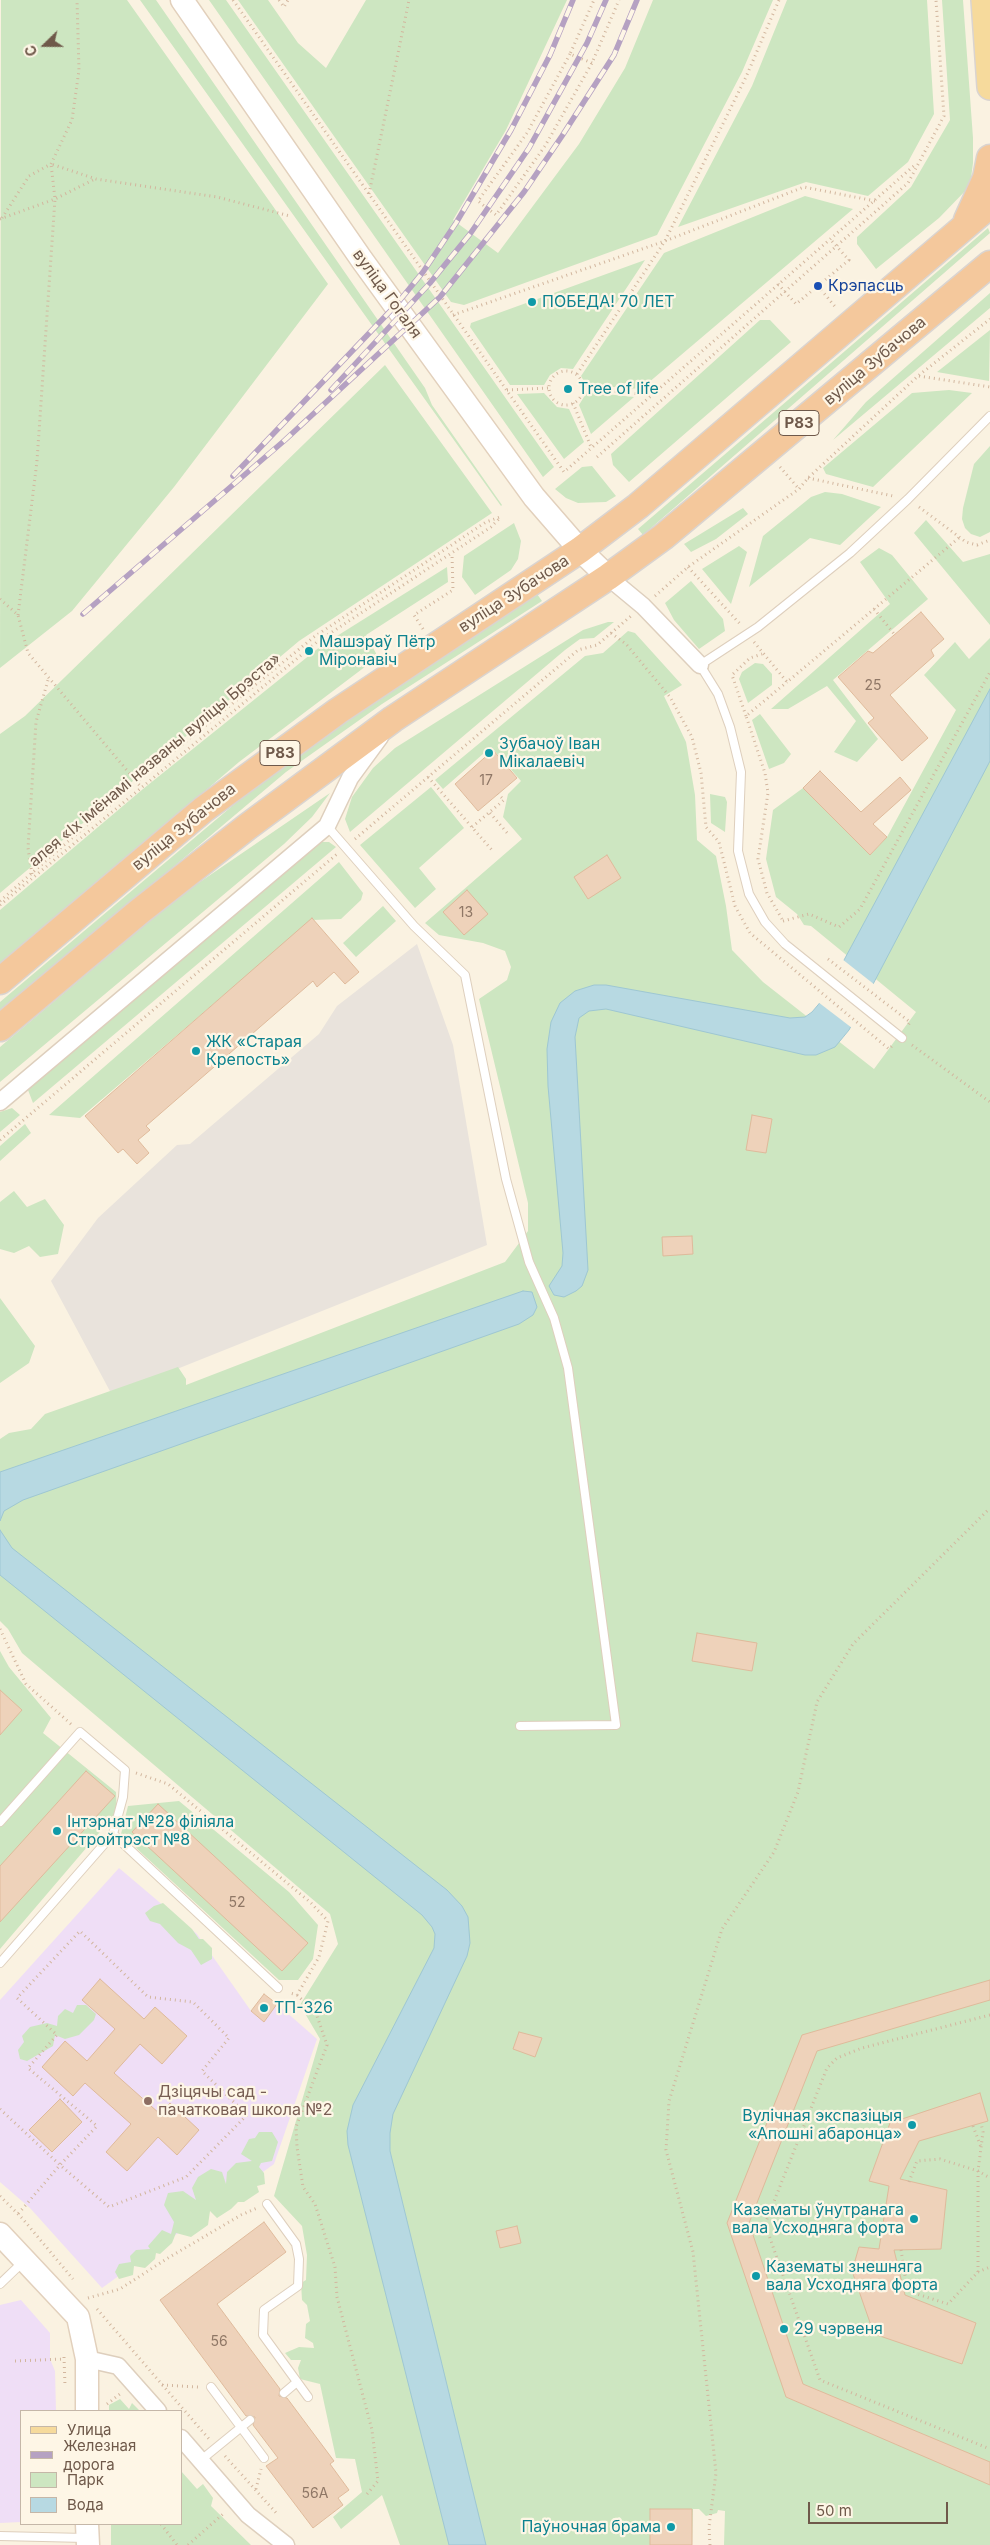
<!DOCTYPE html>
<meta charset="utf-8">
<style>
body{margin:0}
#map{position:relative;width:990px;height:2545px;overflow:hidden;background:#faf2e1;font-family:Inter,sans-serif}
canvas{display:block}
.legend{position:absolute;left:20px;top:2410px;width:162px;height:115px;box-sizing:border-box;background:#fef6e6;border:1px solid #c5b7a8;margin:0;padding:6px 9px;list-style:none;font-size:15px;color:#6f594a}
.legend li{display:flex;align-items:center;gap:10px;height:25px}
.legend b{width:25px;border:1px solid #c5b7a8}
.north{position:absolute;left:20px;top:20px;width:50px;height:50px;-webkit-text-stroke:4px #fef6e6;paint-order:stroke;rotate:248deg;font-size:14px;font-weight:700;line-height:20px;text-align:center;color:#6f594a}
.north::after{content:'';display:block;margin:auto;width:18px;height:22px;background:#6f594a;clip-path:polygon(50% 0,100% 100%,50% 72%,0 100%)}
.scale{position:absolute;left:808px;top:2502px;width:140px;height:22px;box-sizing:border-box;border:2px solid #6f594a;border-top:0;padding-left:6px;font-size:15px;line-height:18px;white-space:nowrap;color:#6f594a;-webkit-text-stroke:4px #fef6e6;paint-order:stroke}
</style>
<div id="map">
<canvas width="990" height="2545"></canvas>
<ul class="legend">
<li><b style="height:6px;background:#f6da9c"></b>Улица</li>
<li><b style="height:6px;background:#b5a1c2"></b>Железная дорога</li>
<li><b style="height:14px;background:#cde6c1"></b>Парк</li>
<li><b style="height:14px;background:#b7d9e2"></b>Вода</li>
</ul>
<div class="north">С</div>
<div class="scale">50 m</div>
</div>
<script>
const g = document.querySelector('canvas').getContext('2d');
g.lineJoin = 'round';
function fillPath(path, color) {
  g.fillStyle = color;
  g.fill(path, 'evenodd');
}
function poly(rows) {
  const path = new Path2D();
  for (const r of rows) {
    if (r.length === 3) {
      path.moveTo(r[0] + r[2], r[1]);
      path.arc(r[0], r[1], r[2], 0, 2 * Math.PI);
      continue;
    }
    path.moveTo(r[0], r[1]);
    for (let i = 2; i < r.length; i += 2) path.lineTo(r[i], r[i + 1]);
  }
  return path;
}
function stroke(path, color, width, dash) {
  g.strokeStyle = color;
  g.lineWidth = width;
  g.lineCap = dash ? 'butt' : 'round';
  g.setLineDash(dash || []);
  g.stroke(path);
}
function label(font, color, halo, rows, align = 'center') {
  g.font = font + ' Inter,sans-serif';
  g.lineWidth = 4.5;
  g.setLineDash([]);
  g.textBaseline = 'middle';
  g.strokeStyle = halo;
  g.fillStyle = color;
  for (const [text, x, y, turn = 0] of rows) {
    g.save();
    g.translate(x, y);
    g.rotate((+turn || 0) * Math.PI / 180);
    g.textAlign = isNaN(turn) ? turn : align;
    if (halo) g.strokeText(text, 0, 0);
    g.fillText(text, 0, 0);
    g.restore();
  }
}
const industrial = poly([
 [417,944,453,1045,487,1245,112,1395,51,1281,98,1218,177,1145,190,1144,319,1034,337,1006]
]);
const education = poly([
 [119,1868,197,1934,251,2011,264,2021,277,2004,317,2039,274,2164,102,2288,30,2208,0,2182,0,2000],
 [21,2300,50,2333,50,2359,55,2371,56,2411,21,2411,21,2522,0,2523,0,2305]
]);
const green = poly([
 [1,0,127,0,328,284,174,487,72,611,0,668],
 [140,0,156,0,425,388,432,405,502,505,501,506],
 [209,0,226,0,554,467,543,477],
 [238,0,268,0,298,43,326,68,366,0,567,0,506,130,453,220,498,253,579,144,625,68,653,0,773,0,742,72,657,235,464,305,451,302],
 [787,0,927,0,934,114,908,162,868,196,806,182,678,227,752,86],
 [942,0,963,0,973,138,973,163,970,186,939,218,876,269,857,244,857,237,911,187,950,120],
 [805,196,853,209,641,389,586,385,581,376,664,253],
 [988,228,990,233,643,535,638,529],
 [645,260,573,369,561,368,550,375,544,385,510,385,470,327,471,323],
 [990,293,990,308,833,440,866,402],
 [760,320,770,320,791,342,629,482,613,465,611,454],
 [990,330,989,381,937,372],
 [385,365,492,513,299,641,0,893,0,734,25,716],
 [949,390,972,393,873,487,826,474,823,468,912,393],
 [587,392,634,397,591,434,579,405],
 [544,393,557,407,569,409,584,442,564,459,517,394],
 [990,446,990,532,980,537,971,534,965,528,962,519,963,508,974,464],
 [592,466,616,496,606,502,578,503,566,498,555,489,582,467],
 [825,492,842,494,881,507,840,545,810,538,749,587,763,536,811,497],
 [743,508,748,514,716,539,691,552,684,544],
 [926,520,963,562,990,554,990,625,914,533],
 [514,523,521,541,518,559,511,570,475,595,462,577,464,556],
 [739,546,747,552,731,604,702,569],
 [879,548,892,555,928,599,833,680,878,739,857,762,834,752,856,721,827,686,788,709,771,709,890,604,860,562],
 [447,567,448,582,366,635,378,657,239,762,0,966,0,910,143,789,321,646],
 [691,581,723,619,725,631,699,649,674,620,665,603],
 [537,594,542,601,382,704,286,772,0,1013,0,1002,282,764,390,689],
 [608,622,614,622,594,638,580,639,565,650,350,832,345,819,352,797,373,768,395,748,583,630],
 [628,631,635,633,682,685,664,696,686,742,695,795,697,840,716,856,726,906,732,950,763,982,874,1069,916,1012,811,926,804,925,797,914,776,897,766,859,773,810,803,788,870,855,887,837,956,710,924,675,955,642,969,659,990,638,990,2545,724,2545,725,2511,718,2510,717,2513,706,2516,699,2509,693,2509,692,2545,400,2545,382,2495,341,2529,333,2517,362,2492,355,2459,336,2458,320,2384,300,2379,298,2368,301,2360,291,2360,285,2353,299,2347,314,2348,313,2343,305,2338,306,2324,310,2321,307,2305,302,2300,301,2283,306,2280,307,2255,302,2226,274,2196,320,2039,300,2005,338,1944,330,1914,22,1653,8,1629,0,1621,0,1439,9,1433,31,1429,45,1414,178,1367,186,1379,186,1385,505,1262,528,1231,528,1203,479,999,507,980,511,967,505,951,483,943,439,935,425,923,522,839,503,817,508,794,521,781,491,747,443,789,435,780,585,656,603,653],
 [755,663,763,664,772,674,772,685,748,703,739,679,742,672],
 [760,714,791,754,784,763,769,769,752,720],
 [431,787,464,828,419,868,436,889,415,908,360,845],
 [330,793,312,817,284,844,0,1082,0,1047,178,897],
 [710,794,725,797,727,802,725,832,711,823],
 [316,842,329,842,336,847,33,1103,28,1090],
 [339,862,363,893,361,900,341,919,312,920,80,1118,49,1115],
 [383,906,396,921,356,957,343,943],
 [12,1108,20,1115,0,1132,0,1112],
 [25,1124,31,1133,0,1161,0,1146],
 [14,1191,27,1207,45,1199,64,1225,58,1254,40,1257,29,1246,14,1253,0,1249,0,1202],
 [0,1298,35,1346,29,1363,0,1383],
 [0,1651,9,1667,51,1718,43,1733,116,1792,117,1816,105,1826,0,1949],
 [179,1801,289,1892,318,1925,313,1959,298,1980,279,1980,121,1834,128,1806],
 [163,1903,192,1929,199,1939,203,1939,212,1948,212,1959,201,1965,191,1950,178,1943,160,1924,150,1921,145,1913,154,1906],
 [77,2005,86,2005,96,2014,94,2020,79,2035,65,2039,55,2035,53,2046,27,2061,20,2059,18,2050,24,2042,22,2036,30,2027,47,2023,57,2026,58,2016,65,2009,73,2013],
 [259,2132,272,2132,278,2142,272,2161,261,2163,259,2167,264,2173,265,2184,257,2186,259,2192,244,2202,238,2202,231,2209,217,2218,210,2211,208,2225,191,2237,176,2233,172,2243,160,2254,156,2253,155,2259,145,2268,134,2266,133,2275,119,2279,115,2272,119,2264,131,2262,130,2256,136,2250,150,2249,148,2246,162,2230,171,2234,174,2222,164,2205,168,2193,183,2191,196,2200,192,2188,198,2177,211,2169,222,2172,226,2184,227,2172,236,2163,252,2161,241,2154,249,2139,255,2138],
 [120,2399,129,2409,132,2403,140,2411,109,2411,109,2405],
 [181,2471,197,2489,203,2484,213,2498,211,2506,251,2545,111,2545,111,2524,181,2524]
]);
const water = poly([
 [990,689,990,761,849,1030,835,1047,816,1055,805,1055,606,1009,589,1011,579,1018,575,1037,588,1270,582,1286,576,1291,564,1297,554,1295,549,1286,562,1266,563,1253,548,1086,547,1049,551,1022,560,1003,575,991,594,985,606,985,790,1018,805,1017,812,1012,823,999,990,689],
 [523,1291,532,1292,537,1307,533,1315,519,1324,23,1500,4,1511,0,1521,0,1472,523,1291],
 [0,1530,12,1548,447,1890,462,1906,468,1917,470,1943,467,1956,393,2114,390,2133,390,2151,486,2545,449,2545,348,2145,347,2131,353,2105,434,1948,435,1934,432,1927,422,1915,0,1575,0,1530]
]);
const pier = poly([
 [842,959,875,985,852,1028,818,1002]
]);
const building = poly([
 [921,612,944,639,931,650,934,656,890,695,928,738,902,761,868,723,874,718,838,677,868,651,873,653,921,612],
 [493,750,517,778,478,811,455,784,493,750],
 [820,771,861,812,900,777,911,790,873,824,887,837,870,855,803,788,820,771],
 [607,855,621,878,588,899,574,877,607,855],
 [467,890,488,914,464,935,443,912,467,890],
 [312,918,359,972,345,984,334,972,317,987,313,981,146,1126,150,1130,138,1140,149,1153,137,1164,123,1149,118,1153,85,1116,312,918],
 [752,1115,772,1119,766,1153,746,1150,752,1115],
 [692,1236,693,1254,663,1256,662,1237,692,1236],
 [697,1633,757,1643,752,1671,692,1661,697,1633],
 [0,1690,22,1710,0,1735,0,1690],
 [86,1771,115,1796,0,1922,0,1866,86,1771],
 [158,1804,308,1943,282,1971,132,1832,158,1804],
 [100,1979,144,2019,155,2007,187,2036,162,2064,140,2044,114,2073,160,2114,170,2103,199,2130,177,2155,158,2137,127,2171,106,2152,131,2124,85,2083,73,2096,42,2067,65,2041,87,2061,115,2029,82,2000,100,1979],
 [990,1980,990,2000,817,2051,749,2223,803,2384,990,2462,990,2485,786,2397,727,2223,802,2035,990,1980],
 [264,1994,277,2004,264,2022,251,2011,264,1994],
 [519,2032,542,2038,535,2057,513,2049,519,2032],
 [980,2093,988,2121,919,2141,900,2179,947,2190,941,2249,894,2250,905,2295,976,2323,962,2364,874,2334,852,2271,859,2247,879,2249,889,2186,869,2181,890,2123,980,2093],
 [60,2099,82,2122,52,2152,29,2130,60,2099],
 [264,2222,286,2252,217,2304,280,2389,279,2396,287,2398,334,2461,330,2464,349,2490,338,2498,343,2505,313,2528,266,2466,278,2458,253,2425,255,2417,246,2416,160,2300,264,2222],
 [517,2226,521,2243,500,2248,496,2231,517,2226],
 [650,2509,692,2509,692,2545,650,2545,650,2509]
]);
const path = poly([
 [233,0,564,472,916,164],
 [279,0,284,7,288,0],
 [570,54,527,133,478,201,496,215,545,146,592,63,619,0],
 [592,63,570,54,594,0],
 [369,194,409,0],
 [2,218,29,176,51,164,72,120,79,70,77,0],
 [0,219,55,199,95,179],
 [778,284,796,304,849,260,830,239],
 [818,286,837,309],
 [453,315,665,241,804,187,875,201],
 [566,388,17],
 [577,374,665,241,746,77,779,0],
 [919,376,990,387],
 [585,388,649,395],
 [507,390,549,388],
 [573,403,591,447],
 [597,457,908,183,944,116,936,0],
 [780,467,799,489],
 [808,478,893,496],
 [919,507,966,542,977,545,990,540],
 [688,567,741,625],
 [655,596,688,567,799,489,808,478,918,376,990,319],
 [0,599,18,615,28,653,141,787],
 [874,609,895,635],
 [18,615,37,461,55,199,51,164,96,179,217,197,290,216],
 [423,629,414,615,453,590,452,554],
 [611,633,626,644,670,697,692,737,701,773,706,827,719,842,735,906,750,933,889,1049,893,1045],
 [754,642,787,682,960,537],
 [746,716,732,675,750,658,762,654],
 [428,777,492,850],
 [490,813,509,835],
 [472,827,504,800,498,794],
 [355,839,578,650,597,645,631,616],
 [32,874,28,848,36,722,48,680],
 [0,901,136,782,314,637,486,522,500,517],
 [0,905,317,642,491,527,501,517],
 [782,919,767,893,758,859,768,793,765,773,746,716,787,682],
 [783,921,809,914,839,927,860,909,990,672],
 [828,959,910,1022,907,1027],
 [912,1045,990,1102],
 [0,1140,337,854],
 [0,1629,26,1684,72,1725],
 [136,1773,168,1784,310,1902,328,1921,319,1957,297,1995,290,1993],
 [297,1995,316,2013,327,2045,296,2127,297,2147,303,2187,315,2204,335,2267,337,2297,372,2430,378,2481,367,2494],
 [990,2015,862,2048,837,2058,827,2068,765,2224,820,2380,990,2449],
 [0,2109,60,2165,109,2207,186,2177,247,2115,202,2071,229,2038,193,2002,148,1997,80,1931,17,1998,57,2035,28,2068,97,2126,60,2165,18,2214],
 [973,2126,981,2147],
 [909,2182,917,2161,940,2159,978,2171,990,2178],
 [0,2196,22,2218,73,2279],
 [901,2250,906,2282,917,2294,948,2304,978,2272,990,2267],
 [978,2272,978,2171,983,2132,981,2123],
 [88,2298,120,2289,168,2258,241,2215,257,2208],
 [97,2309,209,2439],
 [64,2357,65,2386],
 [15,2361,64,2359],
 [162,2385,198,2387],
 [107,2404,120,2394],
 [225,2456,278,2515],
 [256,2489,261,2469],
 [161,2524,177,2545],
 [188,2545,223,2514],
 [710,2545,709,2527,716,2473,693,2252,666,2150,669,2101,722,1929,774,1852,798,1792,817,1702,853,1644,990,1508]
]);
const service = poly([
 [327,826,414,926,465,975,506,1179,529,1262,554,1318,568,1368,616,1725,520,1726],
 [902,1038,785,944,765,922,749,894,738,851,741,772,730,727,718,694,700,665,758,627,850,553,908,499,990,416],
 [0,1822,80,1732,125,1770,123,1797,113,1834],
 [0,1963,113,1834,278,1988],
 [267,2204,296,2244,299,2259,298,2286,264,2310,263,2335,308,2397],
 [0,2284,24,2261],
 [211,2387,264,2458],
 [284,2393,297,2382],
 [201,2460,250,2420],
 [0,2536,85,2538]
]);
const minor = poly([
 [608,577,643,606,700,665],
 [0,1102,327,826,350,778,380,737],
 [87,2359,118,2366,158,2411],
 [181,2438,248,2515,286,2545]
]);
const secondary = poly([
 [182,0,362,260,534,497,580,550,608,577],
 [0,2234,78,2317,87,2359,87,2411],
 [87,2524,88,2545]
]);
const primary = poly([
 [984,0,990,87]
]);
const trunk = poly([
 [967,220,986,178,990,158],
 [0,981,204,809,338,711,580,550,638,506,990,205],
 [0,1028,140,911,247,827,393,719,608,577,663,537,990,264]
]);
const rail = poly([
 [331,390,430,283,470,234,529,148,587,43,606,0],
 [233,476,396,305,423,272,456,223,511,130,550,55,573,0],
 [83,614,285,440,440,297,524,192,562,136,614,55,637,0]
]);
const markers = [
 [818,286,5,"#1a4fb4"],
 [532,302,5,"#0f9aa8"],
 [568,389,5,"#0f9aa8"],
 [309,651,5,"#0f9aa8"],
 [489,753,5,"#0f9aa8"],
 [196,1051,5,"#0f9aa8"],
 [57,1831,5,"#0f9aa8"],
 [264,2008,5,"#0f9aa8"],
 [148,2101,5,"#8d6e63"],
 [912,2125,5,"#0f9aa8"],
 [914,2219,5,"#0f9aa8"],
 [756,2276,5,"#0f9aa8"],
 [784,2329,5,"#0f9aa8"],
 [671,2527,5,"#0f9aa8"]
];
const numberNames = [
 ["25",873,686],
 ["17",486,781],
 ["13",466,913],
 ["52",237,1903],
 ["56",219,2342],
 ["56А",315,2494]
];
const shields = [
 [799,423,40],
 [280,753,40]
];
const shieldNames = [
 ["Р83",799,423],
 ["Р83",280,753]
];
const transitNames = [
 ["Крэпасць",828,286]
];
const streetNames = [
 ["вуліца Гогаля",387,294,54],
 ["вуліца Зубачова",875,361,-40],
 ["вуліца Зубачова",514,594,-33],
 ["алея «Іх імёнамі названы вуліцы Брэста»",155,760,-40],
 ["вуліца Зубачова",184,827,-39]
];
const cultureNames = [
 ["ПОБЕДА! 70 ЛЕТ",542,302],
 ["Tree of life",578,389],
 ["Машэраў Пётр",319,642],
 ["Міронавіч",319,660],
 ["Зубачоў Іван",499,744],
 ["Мікалаевіч",499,762],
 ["ЖК «Старая",206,1042],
 ["Крепость»",206,1060],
 ["Інтэрнат №28 фiлiяла",67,1822],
 ["Стройтрэст №8",67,1840],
 ["ТП-326",274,2008],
 ["Вулічная экспазіцыя",902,2116,"right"],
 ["«Апошні абаронца»",902,2134,"right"],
 ["Казематы ўнутранага",904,2210,"right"],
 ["вала Усходняга форта",904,2228,"right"],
 ["Казематы знешняга",766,2267],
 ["вала Усходняга форта",766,2285],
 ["29 чэрвеня",794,2329],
 ["Паўночная брама",661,2527,"right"]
];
const educationNames = [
 ["Дзіцячы сад -",158,2092],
 ["пачатковая школа №2",158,2110]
];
fillPath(industrial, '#e9e3dc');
fillPath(education, '#efdef6');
fillPath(green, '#cde6c1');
fillPath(water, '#b7d9e2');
stroke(water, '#9ec7d3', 1);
fillPath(pier, '#faf2e1');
fillPath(building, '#eed2ba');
stroke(building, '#dfba9b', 1);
stroke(service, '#decfbd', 10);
stroke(minor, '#decfbd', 19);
stroke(secondary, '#e2d0bc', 25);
stroke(primary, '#dad4d0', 28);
stroke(trunk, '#dad4d0', 29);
stroke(path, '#d2b69e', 3, [1, 4]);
stroke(service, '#fff', 8);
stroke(minor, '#fff', 16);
stroke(secondary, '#fff', 22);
stroke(primary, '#f6da9c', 25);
stroke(trunk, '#f4c89c', 26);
stroke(rail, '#b5a1c2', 5.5);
stroke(rail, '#fef6e6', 4, [11]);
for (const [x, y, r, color] of markers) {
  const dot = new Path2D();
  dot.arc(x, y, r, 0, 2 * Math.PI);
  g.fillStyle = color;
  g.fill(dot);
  stroke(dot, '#fef6e6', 2);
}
label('14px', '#8f7766', null, numberNames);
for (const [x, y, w] of shields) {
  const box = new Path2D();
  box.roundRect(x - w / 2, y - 12.5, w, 25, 4);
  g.fillStyle = '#fef6e6';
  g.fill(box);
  stroke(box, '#6f594a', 1);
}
label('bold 15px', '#6f594a', null, shieldNames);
label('16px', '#164399', '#fef6e6', transitNames, 'left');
label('16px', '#6f594a', '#fef6e6', streetNames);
label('16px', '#0d838f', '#fef6e6', cultureNames, 'left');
label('16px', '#785e54', '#fef6e6', educationNames, 'left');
</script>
